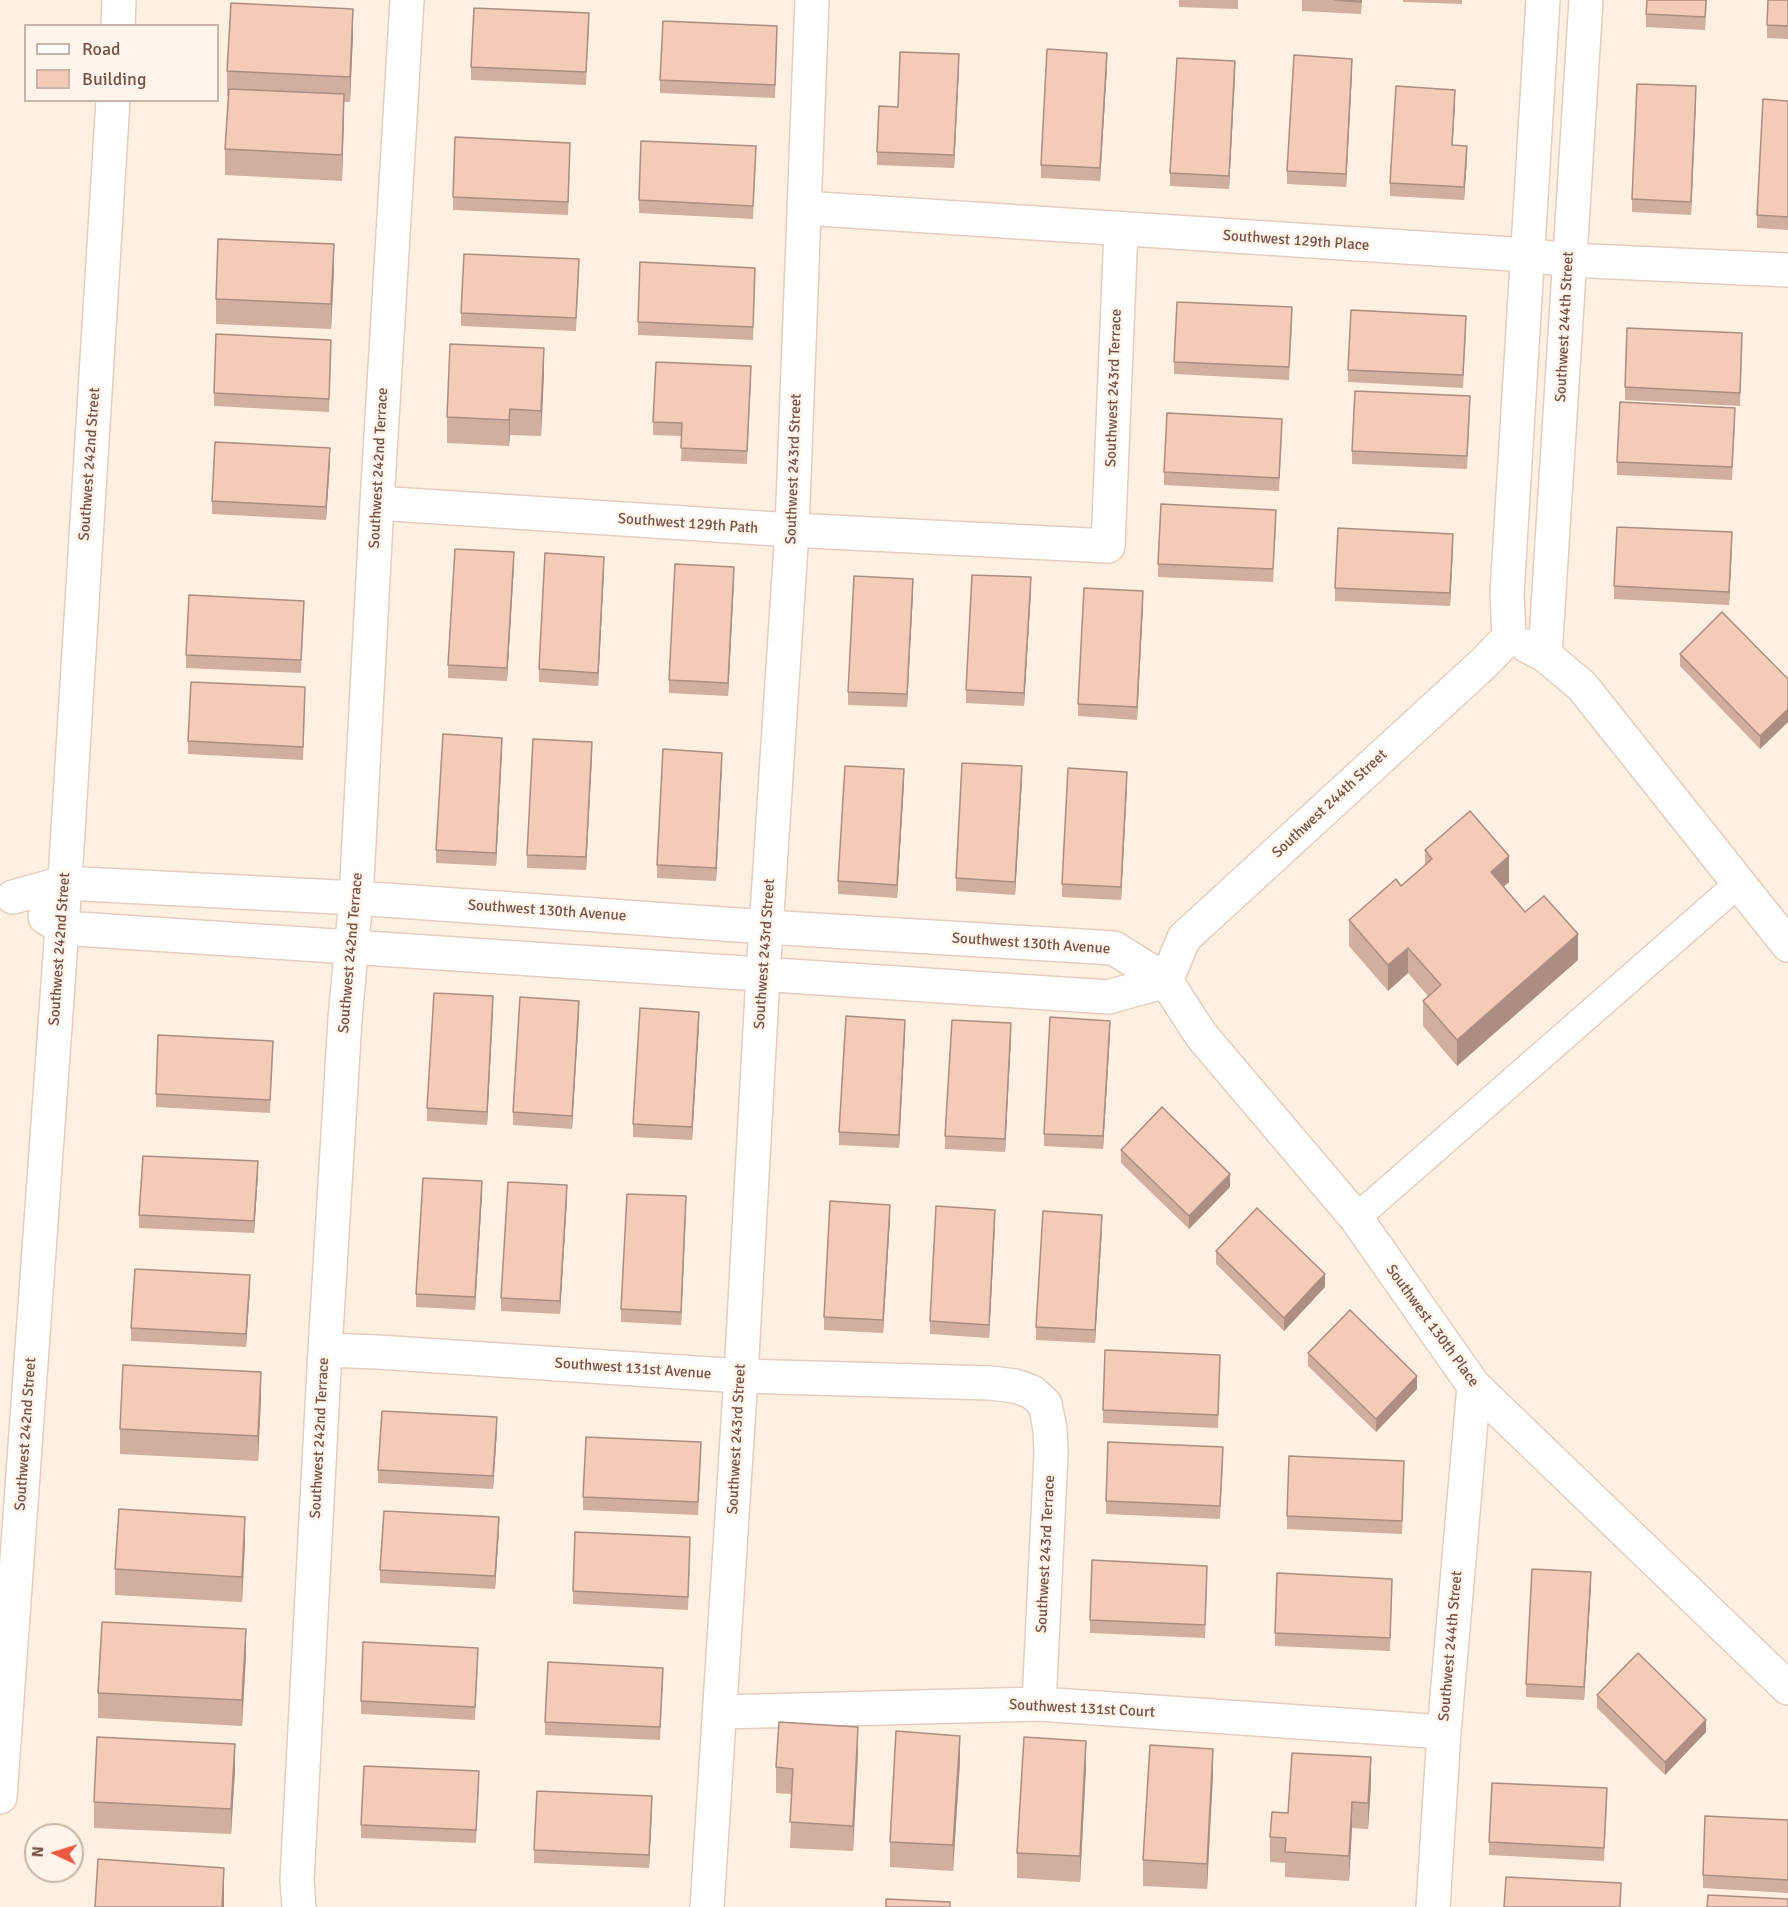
<!DOCTYPE html>
<style>
body{margin:0}
#map{position:relative;width:1788px;height:1907px;overflow:hidden;background:#fdf0e1;font-family:Signika,sans-serif}
canvas{display:block}
.legend{position:absolute;left:24px;top:24px;width:195px;height:78px;box-sizing:border-box;background:#fff4e9;border:2px solid #c8b4a8;margin:0;padding:8px 10px;list-style:none;font-size:18px;color:#755347}
.legend li{display:flex;align-items:center;gap:12px;height:30px}
.legend b{width:30px;border:2px solid #c8b4a8}
.north{position:absolute;left:24px;top:1823px;width:60px;height:60px;box-sizing:border-box;background:#fff4e9;border:2px solid #c8b4a8;border-radius:50%;rotate:274deg;font-size:16px;font-weight:700;line-height:24px;text-align:center;color:#755347}
.north::after{content:'';display:block;margin:auto;width:21px;height:27px;background:#ed5841;clip-path:polygon(50% 0,100% 100%,50% 72%,0 100%)}
</style>
<div id="map">
<canvas width="1788" height="1907"></canvas>
<ul class="legend">
<li><b style="height:8px;background:#fff"></b>Road</li>
<li><b style="height:16px;background:#f4cab8"></b>Building</li>
</ul>
<div class="north">N</div>
</div>
<script>
const g = document.querySelector('canvas').getContext('2d');
g.lineJoin = 'round';
function poly(rows) {
  const path = new Path2D();
  for (const r of rows) {
    path.moveTo(r[0], r[1]);
    for (let i = 2; i < r.length; i += 2) path.lineTo(r[i], r[i + 1]);
  }
  return path;
}
function stroke(path, color, width, dash) {
  g.strokeStyle = color;
  g.lineWidth = width;
  g.lineCap = dash ? 'butt' : 'round';
  g.setLineDash(dash || []);
  g.stroke(path);
}
function fillPath(path, color) {
  g.fillStyle = color;
  g.fill(path, 'evenodd');
}
function label(font, color, halo, rows, align = 'center') {
  g.font = font + ' Signika,sans-serif';
  g.lineWidth = 5;
  g.setLineDash([]);
  g.textBaseline = 'middle';
  g.strokeStyle = halo;
  g.fillStyle = color;
  for (const [text, x, y, turn = 0] of rows) {
    g.save();
    g.translate(x, y);
    g.rotate((+turn || 0) * Math.PI / 180);
    g.textAlign = isNaN(turn) ? turn : align;
    if (halo) g.strokeText(text, 0, 0);
    g.fillText(text, 0, 0);
    g.restore();
  }
}
const service = poly([
 [1356,1218,1738,884]
]);
const minor = poly([
 [118,26,119,0],
 [804,208,1528,255,1568,260,1788,270],
 [377,503,792,530,1108,546,1121,230],
 [1527,646,1545,655,1582,686,1788,945],
 [1545,655,1586,0],
 [13,897,64,883,356,898,766,927,1114,948,1166,981,1201,1035,1356,1218,1474,1386,1788,1688],
 [45,917,62,928,1108,997,1166,981],
 [1166,981,1184,938,1484,663,1509,637,1507,594,1543,0],
 [325,1350,378,1352,741,1376,990,1383,1015,1386,1032,1392,1045,1404,1050,1429,1051,1454,1039,1704],
 [720,1712,1039,1704,1444,1732],
 [0,1797,62,928,113,100],
 [299,1907,297,1880,325,1350,345,1019,356,898,377,503,407,0],
 [707,1907,741,1376,763,975,792,530,812,0],
 [1433,1907,1444,1732,1474,1386]
]);
const wall = poly([
 [1179,0,1238,0,1238,9,1179,7],
 [1302,0,1362,0,1361,14,1302,11],
 [1403,0,1462,0,1462,4,1403,2],
 [1707,0,1705,30,1646,27,1646,14],
 [1788,0,1788,39,1767,38,1767,25],
 [589,26,586,85,471,80,471,67],
 [353,35,350,102,344,102,342,181,225,175,225,149,228,96,227,96,227,71],
 [777,39,775,98,660,93,660,80],
 [1107,66,1100,181,1041,178,1041,165],
 [959,67,954,168,877,165,877,152],
 [1352,72,1346,187,1287,184,1287,171],
 [1235,74,1229,189,1170,186,1170,173],
 [1696,99,1691,215,1632,212,1632,199],
 [1788,101,1788,230,1757,228,1757,215],
 [1455,103,1452,145,1467,159,1464,200,1390,196,1390,183],
 [570,156,568,215,453,210,453,197],
 [756,159,753,219,639,213,639,200],
 [334,270,331,329,216,324,216,299],
 [579,272,576,331,461,326,461,313],
 [755,281,753,340,638,335,638,322],
 [1292,320,1289,380,1174,374,1174,362],
 [1466,329,1463,388,1348,382,1348,370],
 [1742,346,1740,406,1625,400,1625,387],
 [331,353,329,412,214,406,214,393],
 [544,374,541,436,510,435,509,446,447,443,447,417],
 [751,379,747,464,681,461,682,436,653,435,653,422],
 [1470,409,1467,469,1352,464,1352,451],
 [1735,421,1732,480,1617,475,1617,462],
 [1282,432,1279,491,1164,485,1164,472],
 [330,461,326,520,212,514,212,501],
 [1276,523,1273,582,1158,577,1158,564],
 [1732,545,1729,605,1614,599,1614,586],
 [1453,547,1450,606,1335,601,1335,588],
 [514,565,507,681,448,678,448,665],
 [604,570,598,686,539,682,539,669],
 [734,580,728,696,669,693,669,680],
 [1031,590,1024,706,966,703,966,690],
 [913,592,907,707,848,705,848,692],
 [1143,604,1137,720,1078,716,1078,704],
 [304,614,301,673,186,668,186,655],
 [1680,654,1788,679,1788,722,1760,749,1680,666],
 [305,700,303,760,188,754,188,741],
 [502,751,496,866,436,863,436,850],
 [592,755,586,870,527,868,527,855],
 [722,765,716,881,657,878,657,865],
 [1022,779,1015,895,956,891,956,878],
 [904,782,897,898,838,894,838,881],
 [1127,785,1121,900,1062,897,1062,884],
 [1425,850,1509,882,1503,887,1525,912,1578,960,1457,1066,1423,1026,1423,1001,1428,996,1408,973,1388,991,1349,946,1349,920,1401,886,1425,866],
 [493,1009,487,1125,427,1121,427,1108],
 [579,1013,572,1129,513,1125,513,1112],
 [699,1025,692,1140,633,1137,633,1124],
 [905,1033,899,1148,839,1145,839,1132],
 [1110,1034,1103,1149,1044,1146,1044,1134],
 [1011,1036,1005,1152,945,1149,945,1136],
 [273,1053,270,1113,156,1107,156,1094],
 [1121,1150,1230,1187,1189,1229,1121,1163],
 [258,1174,254,1233,139,1228,139,1215],
 [482,1194,475,1310,416,1307,416,1294],
 [567,1198,560,1314,501,1311,501,1298],
 [686,1209,681,1325,621,1322,621,1309],
 [890,1218,883,1333,824,1330,824,1317],
 [995,1223,989,1338,930,1334,930,1321],
 [1102,1228,1095,1343,1036,1340,1036,1327],
 [1216,1251,1325,1287,1284,1331,1216,1264],
 [250,1288,246,1347,131,1341,131,1328],
 [1308,1353,1417,1389,1376,1432,1308,1366],
 [1220,1368,1218,1428,1103,1423,1103,1410],
 [261,1397,258,1461,120,1454,120,1429],
 [497,1430,493,1489,378,1483,378,1470],
 [701,1455,698,1515,583,1510,583,1497],
 [1223,1460,1220,1519,1106,1514,1106,1501],
 [1404,1474,1402,1534,1287,1529,1287,1516],
 [499,1530,495,1589,380,1583,380,1570],
 [245,1542,242,1602,115,1595,115,1569],
 [690,1550,688,1610,573,1604,573,1591],
 [1207,1579,1205,1638,1090,1633,1090,1620],
 [1591,1585,1584,1700,1526,1697,1526,1684],
 [1392,1592,1390,1651,1275,1646,1275,1633],
 [246,1655,242,1726,98,1718,98,1693],
 [478,1661,475,1720,361,1714,361,1701],
 [663,1681,660,1740,545,1735,545,1722],
 [1597,1695,1706,1732,1665,1775,1597,1708],
 [858,1753,853,1851,790,1848,792,1794,776,1793,776,1767],
 [960,1761,953,1871,890,1867,890,1842],
 [1086,1767,1080,1882,1017,1878,1017,1853],
 [235,1770,231,1834,94,1828,94,1802],
 [1213,1774,1207,1889,1143,1886,1143,1860],
 [1371,1783,1368,1829,1352,1828,1349,1881,1285,1877,1285,1863,1270,1862,1270,1837,1288,1813],
 [479,1784,476,1843,361,1838,361,1825],
 [1607,1801,1604,1861,1489,1855,1489,1842],
 [652,1809,649,1868,534,1863,534,1850],
 [1788,1820,1788,1893,1703,1888,1703,1875]
]);
const shadedWall = poly([
 [353,9,353,35,350,102,350,77],
 [1107,53,1107,66,1100,181,1100,168],
 [959,54,959,67,954,168,954,155],
 [1352,59,1352,72,1346,187,1346,174],
 [1235,61,1235,74,1229,189,1229,176],
 [1696,86,1696,99,1691,215,1691,202],
 [1455,90,1455,103,1452,158,1452,145],
 [344,94,344,120,342,181,342,155],
 [1467,146,1467,159,1464,200,1464,187],
 [334,244,334,270,331,329,331,304],
 [544,348,544,374,541,436,541,411],
 [510,409,510,435,509,446,509,420],
 [330,448,330,461,326,520,326,507],
 [1732,532,1732,545,1729,605,1729,592],
 [1453,534,1453,547,1450,606,1450,593],
 [514,552,514,565,507,681,507,668],
 [604,557,604,570,598,686,598,673],
 [734,567,734,580,728,696,728,683],
 [1031,577,1031,590,1024,706,1024,693],
 [913,579,913,592,907,707,907,694],
 [1143,591,1143,604,1137,720,1137,707],
 [1788,709,1788,722,1760,749,1760,736],
 [502,738,502,751,496,866,496,853],
 [592,742,592,755,586,870,586,857],
 [722,753,722,765,716,881,716,868],
 [1022,766,1022,779,1015,895,1015,882],
 [904,769,904,782,897,898,897,885],
 [1127,772,1127,785,1121,900,1121,887],
 [1509,856,1509,882,1491,898,1491,872],
 [1578,934,1578,960,1457,1066,1457,1040],
 [1408,948,1408,973,1388,991,1388,965],
 [493,996,493,1009,487,1125,487,1112],
 [579,1001,579,1013,572,1129,572,1116],
 [699,1012,699,1025,692,1140,692,1127],
 [905,1020,905,1033,899,1148,899,1135],
 [1110,1021,1110,1034,1103,1149,1103,1136],
 [1011,1023,1011,1036,1005,1152,1005,1139],
 [258,1161,258,1174,254,1233,254,1221],
 [1230,1174,1230,1187,1189,1229,1189,1216],
 [482,1181,482,1194,475,1310,475,1297],
 [567,1185,567,1198,560,1314,560,1301],
 [686,1196,686,1209,681,1325,681,1312],
 [890,1205,890,1218,883,1333,883,1320],
 [995,1210,995,1223,989,1338,989,1325],
 [1102,1215,1102,1228,1095,1343,1095,1330],
 [1325,1274,1325,1287,1284,1331,1284,1318],
 [250,1275,250,1288,246,1347,246,1334],
 [261,1372,261,1397,258,1461,258,1436],
 [1417,1376,1417,1389,1376,1432,1376,1419],
 [497,1417,497,1430,493,1489,493,1476],
 [245,1517,245,1542,242,1602,242,1577],
 [499,1517,499,1530,495,1589,495,1576],
 [1591,1572,1591,1585,1584,1700,1584,1687],
 [246,1629,246,1655,242,1726,242,1700],
 [1706,1720,1706,1732,1665,1775,1665,1762],
 [858,1727,858,1753,853,1851,853,1826],
 [960,1736,960,1761,953,1871,953,1845],
 [1086,1741,1086,1767,1080,1882,1080,1856],
 [235,1744,235,1770,231,1834,231,1809],
 [1213,1749,1213,1774,1207,1889,1207,1864],
 [1371,1757,1371,1783,1368,1829,1368,1803],
 [652,1796,652,1809,649,1868,649,1855],
 [1352,1802,1352,1828,1349,1881,1349,1856],
 [224,1868,224,1907,222,1907]
]);
const building = poly([
 [1335,0,1361,0,1361,2,1335,0],
 [1647,0,1706,0,1705,17,1646,14,1647,0],
 [1768,0,1788,0,1788,26,1767,25,1768,0],
 [231,3,353,9,350,77,227,71,231,3],
 [474,8,589,13,586,72,471,67,474,8],
 [663,21,777,26,775,85,660,80,663,21],
 [1047,49,1107,53,1100,168,1041,165,1047,49],
 [900,52,959,54,954,155,877,152,879,106,898,107,900,52],
 [1294,55,1352,59,1346,174,1287,171,1294,55],
 [1177,58,1235,61,1229,176,1170,173,1177,58],
 [1637,84,1696,86,1691,202,1632,199,1637,84],
 [1396,86,1455,90,1452,145,1467,146,1464,187,1390,183,1396,86],
 [229,89,344,94,342,155,225,149,229,89],
 [1763,99,1788,101,1788,217,1757,215,1763,99],
 [455,137,570,143,568,202,453,197,455,137],
 [641,141,756,146,753,206,639,200,641,141],
 [218,239,334,244,331,304,216,299,218,239],
 [464,254,579,259,576,318,461,313,464,254],
 [640,262,755,268,753,327,638,322,640,262],
 [1177,302,1292,307,1289,367,1174,362,1177,302],
 [1351,310,1466,316,1463,375,1348,370,1351,310],
 [1627,328,1742,333,1740,393,1625,387,1627,328],
 [216,334,331,340,329,399,214,393,216,334],
 [450,344,544,348,541,411,510,409,509,420,447,417,450,344],
 [656,362,751,366,747,451,681,448,682,423,653,422,656,362],
 [1355,391,1470,396,1467,456,1352,451,1355,391],
 [1620,402,1735,408,1732,467,1617,462,1620,402],
 [1167,413,1282,419,1279,478,1164,472,1167,413],
 [215,442,330,448,326,507,212,501,215,442],
 [1161,504,1276,510,1273,569,1158,564,1161,504],
 [1617,527,1732,532,1729,592,1614,586,1617,527],
 [1338,528,1453,534,1450,593,1335,588,1338,528],
 [455,549,514,552,507,668,448,665,455,549],
 [545,553,604,557,598,673,539,669,545,553],
 [675,564,734,567,728,683,669,680,675,564],
 [972,575,1031,577,1024,693,966,690,972,575],
 [854,576,913,579,907,694,848,692,854,576],
 [1084,588,1143,591,1137,707,1078,704,1084,588],
 [189,595,304,601,301,660,186,655,189,595],
 [1722,612,1788,679,1788,709,1760,736,1680,654,1722,612],
 [191,682,305,687,303,747,188,741,191,682],
 [443,734,502,738,496,853,436,850,443,734],
 [533,739,592,742,586,857,527,855,533,739],
 [663,749,722,753,716,868,657,865,663,749],
 [962,763,1022,766,1015,882,956,878,962,763],
 [845,766,904,769,897,885,838,881,845,766],
 [1068,768,1127,772,1121,887,1062,884,1068,768],
 [1470,811,1509,856,1491,872,1525,912,1544,896,1578,934,1457,1040,1423,1001,1441,985,1408,948,1388,965,1349,920,1396,879,1401,886,1432,859,1425,850,1470,811],
 [434,993,493,996,487,1112,427,1108,434,993],
 [520,997,579,1001,572,1116,513,1112,520,997],
 [640,1008,699,1012,692,1127,633,1124,640,1008],
 [846,1016,905,1020,899,1135,839,1132,846,1016],
 [1050,1017,1110,1021,1103,1136,1044,1134,1050,1017],
 [952,1020,1011,1023,1005,1139,945,1136,952,1020],
 [158,1035,273,1041,270,1100,156,1094,158,1035],
 [1162,1107,1230,1174,1189,1216,1121,1150,1162,1107],
 [143,1156,258,1161,254,1221,139,1215,143,1156],
 [423,1178,482,1181,475,1297,416,1294,423,1178],
 [508,1182,567,1185,560,1301,501,1298,508,1182],
 [627,1194,686,1196,681,1312,621,1309,627,1194],
 [830,1201,890,1205,883,1320,824,1317,830,1201],
 [936,1206,995,1210,989,1325,930,1321,936,1206],
 [1257,1208,1325,1274,1284,1318,1216,1251,1257,1208],
 [1043,1211,1102,1215,1095,1330,1036,1327,1043,1211],
 [135,1269,250,1275,246,1334,131,1328,135,1269],
 [1350,1310,1417,1376,1376,1419,1308,1353,1350,1310],
 [1105,1350,1220,1355,1218,1415,1103,1410,1105,1350],
 [123,1365,261,1372,258,1436,120,1429,123,1365],
 [382,1411,497,1417,493,1476,378,1470,382,1411],
 [586,1437,701,1442,698,1502,583,1497,586,1437],
 [1108,1442,1223,1447,1220,1506,1106,1501,1108,1442],
 [1289,1456,1404,1461,1402,1521,1287,1516,1289,1456],
 [119,1509,245,1517,242,1577,115,1569,119,1509],
 [384,1511,499,1517,495,1576,380,1570,384,1511],
 [575,1532,690,1537,688,1597,573,1591,575,1532],
 [1092,1560,1207,1566,1205,1625,1090,1620,1092,1560],
 [1532,1569,1591,1572,1584,1687,1526,1684,1532,1569],
 [1277,1573,1392,1579,1390,1638,1275,1633,1277,1573],
 [102,1622,246,1629,242,1700,98,1693,102,1622],
 [363,1642,478,1648,475,1707,361,1701,363,1642],
 [1638,1653,1706,1720,1665,1762,1597,1695,1638,1653],
 [548,1662,663,1668,660,1727,545,1722,548,1662],
 [779,1722,858,1727,853,1826,790,1822,793,1769,776,1767,779,1722],
 [896,1731,960,1736,953,1845,890,1842,896,1731],
 [97,1737,235,1744,231,1809,94,1802,97,1737],
 [1024,1737,1086,1741,1080,1856,1017,1853,1024,1737],
 [1150,1745,1213,1749,1207,1864,1143,1860,1150,1745],
 [1292,1753,1371,1757,1368,1803,1352,1802,1349,1856,1285,1852,1286,1838,1270,1837,1272,1812,1288,1813,1292,1753],
 [364,1766,479,1771,476,1830,361,1825,364,1766],
 [1492,1783,1607,1788,1604,1848,1489,1842,1492,1783],
 [537,1791,652,1796,649,1855,534,1850,537,1791],
 [1705,1816,1788,1820,1788,1880,1703,1875,1705,1816],
 [98,1859,224,1868,222,1907,95,1907,98,1859],
 [1506,1877,1621,1883,1620,1907,1504,1907,1506,1877],
 [1708,1895,1788,1899,1788,1907,1707,1907,1708,1895],
 [886,1899,950,1902,950,1907,886,1907,886,1899]
]);
const streetNames = [
 ["Southwest 129th Place",1296,241,4],
 ["Southwest 244th Street",1565,327,-87],
 ["Southwest 243rd Terrace",1114,388,-88],
 ["Southwest 242nd Street",90,464,-86],
 ["Southwest 242nd Terrace",379,468,-87],
 ["Southwest 243rd Street",794,469,-88],
 ["Southwest 129th Path",688,524,4],
 ["Southwest 244th Street",1330,804,-43],
 ["Southwest 130th Avenue",547,911,4],
 ["Southwest 130th Avenue",1031,944,4],
 ["Southwest 242nd Street",60,949,-86],
 ["Southwest 242nd Terrace",351,953,-85],
 ["Southwest 243rd Street",765,954,-86],
 ["Southwest 130th Place",1432,1326,54],
 ["Southwest 131st Avenue",633,1369,4],
 ["Southwest 242nd Street",26,1434,-86],
 ["Southwest 242nd Terrace",320,1438,-87],
 ["Southwest 243rd Street",737,1439,-87],
 ["Southwest 243rd Terrace",1046,1554,-87],
 ["Southwest 244th Street",1451,1646,-85],
 ["Southwest 131st Court",1082,1709,3]
];
stroke(service, '#e4cdc0', 30);
stroke(minor, '#e4cdc0', 36);
stroke(service, '#fff', 27);
stroke(minor, '#fff', 33);
fillPath(wall, '#d2ae9e');
fillPath(shadedWall, '#ab8d81');
fillPath(building, '#f4cab8');
stroke(building, '#ab8d81', 1.5);
label('15px', '#755347', '#fff4e9', streetNames);
</script>
